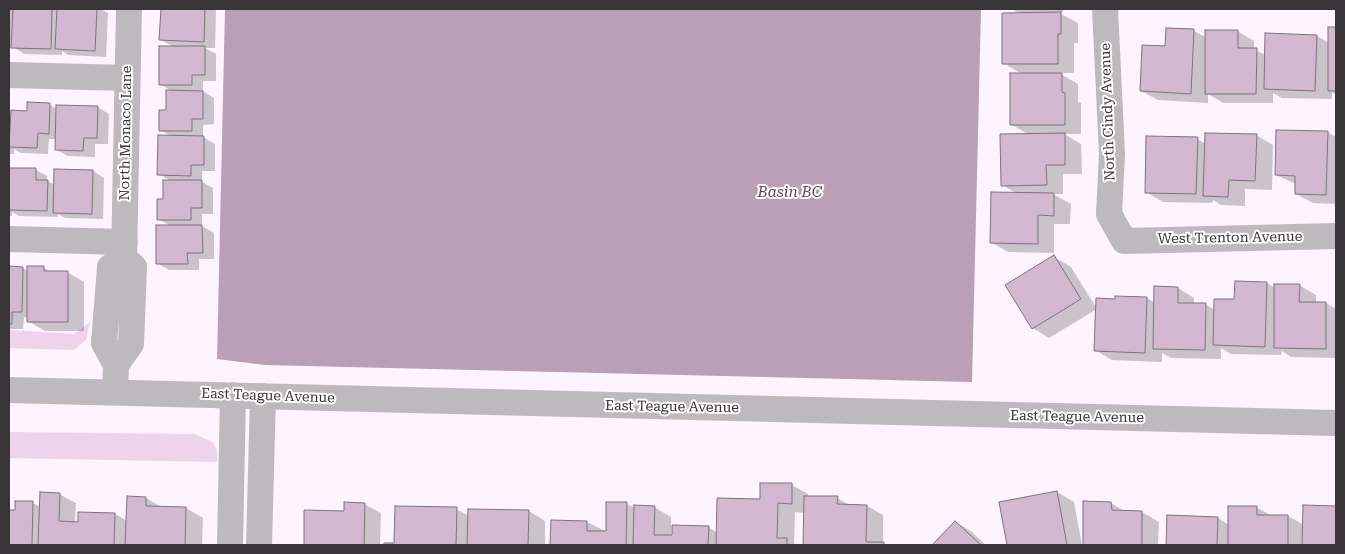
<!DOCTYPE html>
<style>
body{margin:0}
#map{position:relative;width:1345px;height:554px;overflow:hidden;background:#fef3fe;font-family:"Roboto Serif",serif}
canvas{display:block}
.frame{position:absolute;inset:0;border:10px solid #383437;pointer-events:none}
</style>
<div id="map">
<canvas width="1345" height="554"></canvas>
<div class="frame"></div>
</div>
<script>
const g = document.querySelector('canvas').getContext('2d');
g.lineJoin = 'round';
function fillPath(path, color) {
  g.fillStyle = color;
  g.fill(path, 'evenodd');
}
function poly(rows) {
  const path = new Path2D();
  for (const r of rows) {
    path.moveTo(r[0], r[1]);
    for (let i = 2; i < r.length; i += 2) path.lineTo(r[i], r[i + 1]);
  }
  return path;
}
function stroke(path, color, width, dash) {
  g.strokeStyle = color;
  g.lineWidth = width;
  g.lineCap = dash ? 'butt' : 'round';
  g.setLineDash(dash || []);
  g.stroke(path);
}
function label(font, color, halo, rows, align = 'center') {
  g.font = font + ' "Roboto Serif",serif';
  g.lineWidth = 4;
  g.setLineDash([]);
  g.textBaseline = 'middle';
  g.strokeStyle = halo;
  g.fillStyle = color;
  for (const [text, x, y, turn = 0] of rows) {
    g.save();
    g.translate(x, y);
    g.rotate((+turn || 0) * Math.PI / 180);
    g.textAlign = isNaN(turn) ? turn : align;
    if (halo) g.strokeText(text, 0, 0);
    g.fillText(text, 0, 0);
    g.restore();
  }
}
const green = poly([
 [90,322,86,340,74,350,9,348,9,330,74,334],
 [9,432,194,434,213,442,217,450,217,462,9,458]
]);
const water = poly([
 [225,9,981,9,972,382,265,365,217,359]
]);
const shadow = poly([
 [9,9,100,9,108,13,106,57,68,55,62,51,62,55,24,54,15,48,9,48],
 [162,9,216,10,215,48,205,48,216,54,216,81,203,81,203,91,214,98,214,124,203,125,203,137,215,144,215,171,202,171,202,182,213,188,213,214,202,214,202,226,214,233,214,259,199,259,199,270,169,270,157,263,170,226,159,219,171,181,158,174,171,136,160,130,173,92,160,84,174,47,161,40],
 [1012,9,1063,9,1063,12,1057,12,1078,23,1078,43,1074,43,1074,73,1059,73,1078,84,1078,102,1081,103,1081,134,1064,134,1081,144,1082,174,1063,174,1063,194,1053,194,1071,204,1070,224,1054,224,1054,253,1008,252,992,243,1018,194,1002,185,1029,135,1011,124,1022,74,1003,63,1020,14],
 [1329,28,1336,28,1336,95,1332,92,1332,99,1282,98,1273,93,1273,103,1223,103,1208,94,1208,103,1158,100,1141,91,1166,47,1194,31,1207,38,1237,31,1254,41,1254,50,1266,55,1317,36,1329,43],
 [50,105,57,109,97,107,109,114,108,144,95,144,95,157,67,156,56,149,56,139,49,139,48,154,21,153,14,149,14,154,9,154,9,110,28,112],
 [1328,132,1336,137,1336,204,1313,203,1296,194,1296,184,1276,175],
 [1256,135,1273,145,1272,190,1245,189,1245,206,1221,205,1213,200,1212,203,1163,202,1146,192,1197,139,1206,144],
 [9,169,36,170,47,176,47,181,55,185,93,171,104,178,103,219,65,218,58,214,58,217,19,216,12,212,12,216,9,216],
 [1054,257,1071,267,1097,309,1049,338,1033,328],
 [43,267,52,273,67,272,84,282,84,331,45,331,28,321,28,318,24,317,23,329,9,329,9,268,23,268,28,271],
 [1267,283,1276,289,1299,285,1316,295,1316,303,1326,303,1336,309,1336,358,1291,357,1282,351,1281,355,1231,354,1221,348,1221,359,1171,358,1162,353,1162,362,1112,360,1095,350,1116,297,1147,298,1155,303,1178,288,1194,298,1194,304,1205,304,1215,310],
 [792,485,808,494,808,497,837,498,851,506,867,506,883,515,883,544,887,545,804,545,805,513,795,512,794,543,797,545,551,545,552,521,587,522,607,532,627,504,635,508,654,507,671,517,671,536,708,527,718,533,761,500],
 [1057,492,1074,502,1082,545,1008,545,1000,503],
 [59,494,76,503,75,523,115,514,127,521,146,498,163,508,186,508,203,518,202,545,9,545,9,509,16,511,33,503,41,507],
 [1084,503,1111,503,1126,512,1142,512,1159,522,1158,545,1084,545],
 [364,504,381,513,380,545,305,545,306,511,345,512],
 [1256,507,1272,516,1288,516,1304,525,1304,507,1336,508,1336,545,1167,545,1168,517,1218,518,1229,525],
 [456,509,469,516,529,511,545,521,545,545,386,545,396,544],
 [956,522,972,532,986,545,933,545]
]);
const building = poly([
 [13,9,52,9,51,49,11,48,13,9],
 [57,9,97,9,95,51,55,49,57,9],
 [161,9,205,9,204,42,159,40,161,9],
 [1061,12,1061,34,1058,34,1058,64,1002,64,1002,13,1061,12],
 [1328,27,1336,27,1336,91,1328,91,1328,27],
 [1166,28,1194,29,1191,94,1140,91,1142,45,1165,46,1166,28],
 [1205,30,1238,30,1238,48,1257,48,1256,94,1205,94,1205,30],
 [1265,33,1317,35,1315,91,1264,89,1265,33],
 [159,46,205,46,205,75,192,75,192,85,159,85,159,46],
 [1010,73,1062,73,1062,92,1065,93,1065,125,1010,125,1010,73],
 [166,90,203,91,203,119,192,119,192,131,159,131,159,110,166,110,166,90],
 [27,102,50,103,49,134,38,133,37,148,9,147,11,110,27,111,27,102],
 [56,105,98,106,97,138,84,138,83,151,55,150,56,105],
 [1276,130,1328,131,1326,195,1295,194,1295,176,1275,175,1276,130],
 [1065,133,1065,165,1046,165,1047,185,1001,186,1000,134,1065,133],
 [1205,133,1257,134,1255,181,1229,180,1228,197,1203,196,1205,133],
 [158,135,204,136,204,165,191,165,191,176,157,175,158,135],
 [1146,136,1198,137,1196,194,1145,193,1146,136],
 [9,168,36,168,36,180,48,180,47,211,9,210,9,168],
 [54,169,93,170,92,214,53,213,54,169],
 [163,180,202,180,202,208,191,208,191,220,157,220,157,199,163,199,163,180],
 [991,192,1054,193,1054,216,1038,215,1038,244,990,243,991,192],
 [156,225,202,225,203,253,187,253,188,264,156,264,156,225],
 [1054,255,1081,299,1032,329,1005,285,1054,255],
 [9,266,23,267,22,312,12,312,12,324,9,324,9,266],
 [27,266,44,266,44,271,68,271,68,322,27,322,27,266],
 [1235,281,1267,282,1265,347,1213,345,1214,299,1234,299,1235,281],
 [1274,284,1300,284,1299,302,1326,302,1326,349,1274,348,1274,284],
 [1154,286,1178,287,1178,303,1206,303,1205,350,1153,349,1154,286],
 [1115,296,1147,297,1145,353,1094,351,1096,298,1115,299,1115,296],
 [760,483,792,483,792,504,778,503,777,538,787,538,787,545,716,545,717,498,760,499,760,483],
 [1057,491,1067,545,1007,545,999,502,1057,491],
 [40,492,60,493,59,521,78,522,78,512,115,513,114,545,38,545,40,492],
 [127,496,146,497,146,506,186,507,185,545,125,545,127,496],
 [804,496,838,496,837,504,867,505,866,542,884,542,884,545,803,545,804,496],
 [15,501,33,501,32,545,9,545,9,510,15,510,15,501],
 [1083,501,1111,502,1112,510,1142,511,1142,545,1083,545,1083,501],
 [344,502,365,503,364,545,304,545,304,510,344,511,344,502],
 [606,502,627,502,626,545,550,545,551,520,587,521,587,531,606,531,606,502],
 [634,505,655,506,654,535,672,535,672,525,709,526,708,545,633,545,634,505],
 [1303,505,1336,506,1336,545,1302,545,1303,505],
 [395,506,457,507,456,545,384,545,384,543,394,543,395,506],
 [1228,506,1257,506,1257,515,1288,515,1288,545,1228,545,1228,506],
 [468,509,529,510,528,545,467,545,468,509],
 [1167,515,1218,517,1217,545,1166,545,1167,515],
 [955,521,981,545,932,545,955,521]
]);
const minor = poly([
 [1105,9,1112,154,1109,214,1124,241,1336,236],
 [9,75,127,78],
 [9,239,125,242],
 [124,258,129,9],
 [116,365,131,344,134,267,124,258],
 [9,390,1336,423],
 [115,392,116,365,104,343,110,267,124,258],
 [230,545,233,395],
 [259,545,263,396]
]);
const streetNames = [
 ["North Cindy Avenue",1108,112,-92],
 ["North Monaco Lane",126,133,-89],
 ["West Trenton Avenue",1230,238,-1],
 ["East Teague Avenue",268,396,2],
 ["East Teague Avenue",672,407,1],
 ["East Teague Avenue",1077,417,1]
];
const waterNames = [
 ["Basin BC",790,193]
];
fillPath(green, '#eed3ec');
fillPath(water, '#ba9fb9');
fillPath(shadow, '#0003');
fillPath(building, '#d3b8d2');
stroke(building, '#7c737c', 1);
stroke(minor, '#beb9bd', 26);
label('14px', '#383437', '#fff', streetNames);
label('italic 15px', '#674066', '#fff', waterNames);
</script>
